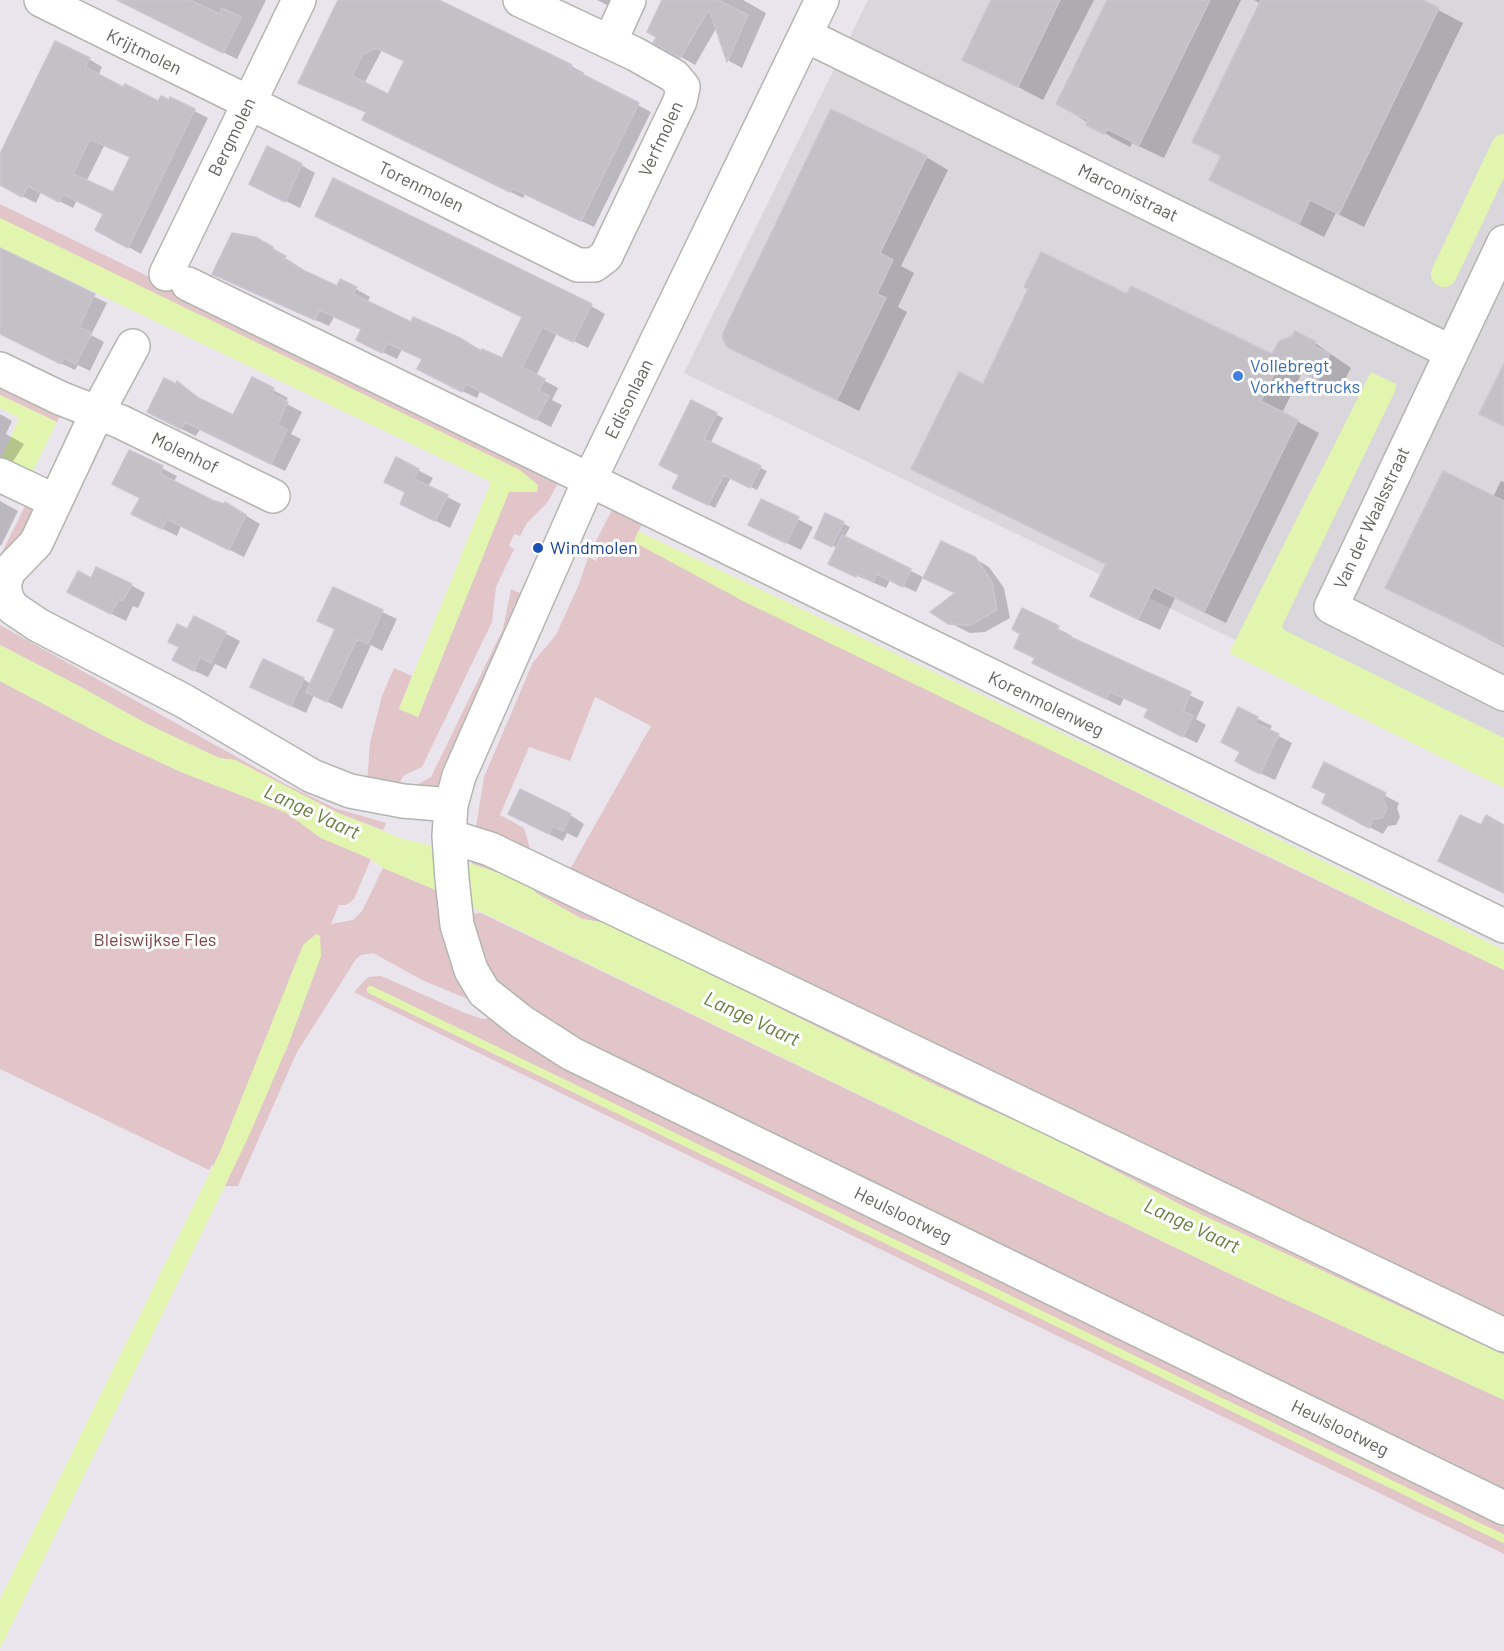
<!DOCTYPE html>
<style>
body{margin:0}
canvas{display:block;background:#eae5ed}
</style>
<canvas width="1504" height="1651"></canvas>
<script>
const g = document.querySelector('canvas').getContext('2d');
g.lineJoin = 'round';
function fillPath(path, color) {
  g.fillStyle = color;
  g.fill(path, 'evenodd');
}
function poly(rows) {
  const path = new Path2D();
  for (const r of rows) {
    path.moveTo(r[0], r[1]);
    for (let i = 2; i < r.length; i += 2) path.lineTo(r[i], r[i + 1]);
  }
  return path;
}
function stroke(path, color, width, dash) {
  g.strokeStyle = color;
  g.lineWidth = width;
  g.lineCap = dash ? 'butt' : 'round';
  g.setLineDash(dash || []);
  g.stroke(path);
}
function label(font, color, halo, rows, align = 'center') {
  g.font = font + ' Barlow,sans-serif';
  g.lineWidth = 6;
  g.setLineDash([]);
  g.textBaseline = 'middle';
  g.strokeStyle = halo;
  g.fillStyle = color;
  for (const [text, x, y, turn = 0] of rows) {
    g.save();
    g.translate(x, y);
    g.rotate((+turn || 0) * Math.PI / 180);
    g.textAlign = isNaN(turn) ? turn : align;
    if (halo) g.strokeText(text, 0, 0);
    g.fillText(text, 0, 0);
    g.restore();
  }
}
const industrial = poly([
 [868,0,1504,0,1504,770,684,373]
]);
const green = poly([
 [0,204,561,478,547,503,527,523,520,536,514,534,509,546,514,549,496,587,492,622,422,767,403,776,398,787,367,782,370,743,382,696,394,668,412,676,399,709,418,717,509,491,537,492,0,218],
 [0,380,62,410,57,422,0,395],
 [28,500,43,507,0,572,0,556],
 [615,504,644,519,634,542,1208,828,1504,970,1504,1329,565,878,651,726,595,697,570,761,529,747,500,815,524,828,534,862,475,833,484,777,507,723,533,662,556,635,579,584,588,557,596,561,603,549,594,545],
 [511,589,524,595,449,770,437,791,413,787,431,777,503,629],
 [0,625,287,785,335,808,386,823,383,830,338,813,235,760,219,758,147,724,77,685,0,645],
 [0,681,110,739,181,772,287,813,321,838,371,859,354,899,346,905,339,905,331,924,353,920,362,911,383,868,436,890,445,943,470,1000,422,980,373,953,361,955,356,959,296,1054,238,1186,225,1186,288,1045,321,956,320,948,223,1171,212,1165,209,1170,0,1069],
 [473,848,1504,1343,1504,1355,1183,1206,1047,1135,933,1084,606,923,582,919,536,893,528,883,472,864],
 [481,913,1251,1284,1504,1400,1504,1496,564,1033,504,989,493,976,483,961,467,914],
 [381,976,465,1013,483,1019,495,1017,1504,1521,1504,1554,354,992,368,977]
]);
const water = poly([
 [0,218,520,470,538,485,537,492,509,492,418,717,399,709,491,482,0,247],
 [1371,372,1396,384,1396,389,1282,626,1284,630,1504,738,1504,788,1229,653],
 [0,395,57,422,30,477,0,462,19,418,0,408],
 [638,531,1114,758,1504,950,1504,970,743,601,634,542],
 [0,645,77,685,147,724,219,758,235,760,338,813,403,839,434,846,472,864,528,883,536,893,582,919,606,923,933,1084,1047,1135,1183,1206,1504,1355,1504,1400,1251,1284,436,890,383,868,371,859,321,838,287,813,181,772,110,739,0,681],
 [316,934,320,936,321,956,288,1045,248,1138,0,1649,0,1599,220,1152,303,945]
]);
const shadow = poly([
 [116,0,266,0,237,59],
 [340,0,435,0,571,66,584,73,583,76,651,112,594,227,525,194,523,198,377,126,367,113,300,82],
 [382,50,405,61,388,96,364,84],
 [597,0,620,0,615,9],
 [664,0,743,0,766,13,742,68,729,61,717,27,695,65,655,42],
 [993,0,1094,0,1043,100,964,59],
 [1109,0,1241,0,1164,158,1132,143,1130,147,1113,138,1058,104],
 [1254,0,1419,0,1463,23,1364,227,1336,213,1324,237,1211,180,1222,157,1194,141,1261,4],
 [89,59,102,67,98,76,124,89,159,103,170,102,171,99,208,118,141,254,97,229,105,214,77,200,73,208,41,192,36,203,0,185,0,157],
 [104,146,132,158,114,194,86,182],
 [926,157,948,170,901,266,914,273,898,307,907,312,859,411,728,346],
 [301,165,315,173,300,208,265,191],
 [255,239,287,256,285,258,298,266,297,268,338,288,356,289,370,297,367,303,412,324,503,360,524,317,591,306,605,314,588,348,557,333,536,376,558,388,552,400,562,405,551,427,480,391,477,398,432,377,423,360,402,349,397,359,372,347,362,330,334,317,329,326,228,281],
 [0,250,107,303,91,335,104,342,90,371,78,365,75,370,0,334],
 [1128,296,1273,356,1315,343,1351,368,1339,391,1302,373,1282,413,1319,433,1226,623,1175,598,1160,630,1113,608,1092,596,1107,565,913,469,984,386],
 [252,379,288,398,285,403,302,412,291,434,301,439,285,471,200,429,196,436,163,420,178,383,208,404,234,417],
 [692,402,723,418,710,444,767,471,757,490,731,477,715,508,681,491],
 [0,414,12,421,6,434,24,444,12,463,0,457],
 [130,452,177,476,173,483,240,512,260,524,244,557,181,526,177,536,147,521],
 [397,459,433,478,428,487,461,504,450,528,402,504,407,493],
 [1501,481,1504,482,1504,647,1387,587,1493,497],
 [0,501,18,511,1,546,0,545],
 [762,501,813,527,801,550,764,532],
 [826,515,850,527,844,538,923,577,916,592,890,580,886,588,843,570,838,548,822,541],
 [974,558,989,567,1004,588,1010,618,985,632,970,633,942,619],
 [92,580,131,585,145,593,138,608,133,606,126,621,83,600],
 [334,589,397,619,382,651,371,645,342,709,314,695,306,713,266,694,303,679,311,684,337,629],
 [1022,610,1072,636,1070,639,1204,702,1196,719,1206,725,1197,743,1160,725,1150,710,1124,698,1120,706,1048,671,1036,658,1022,634],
 [195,618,240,641,226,669,215,664,208,677,188,668,188,631],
 [1238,709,1272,726,1269,731,1292,743,1275,780,1251,769,1242,752],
 [1325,764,1399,803,1397,808,1400,817,1396,825,1388,826,1383,834,1338,811,1328,794],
 [570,815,584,824,577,838,567,833,563,841,524,822]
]);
const stream = poly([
 [371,990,1504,1539]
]);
const canal = poly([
 [1444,274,1504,147]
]);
const building = poly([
 [117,0,190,0,219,14,222,8,241,17,223,53,117,0],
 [338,0,439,0,572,65,570,68,639,103,581,221,512,188,510,192,387,132,362,120,366,112,298,83,338,0],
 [377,48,404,61,388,94,352,76,363,54,377,48],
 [662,0,718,0,748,15,727,62,709,9,680,58,653,43,656,37,647,32,662,0],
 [991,0,1060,0,1018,87,962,60,991,0],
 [1107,0,1210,0,1139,145,1107,129,1104,134,1086,125,1088,120,1056,104,1107,0],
 [1261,0,1423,0,1439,8,1339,214,1310,200,1299,224,1209,180,1221,156,1192,142,1261,0],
 [55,41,90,58,85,67,123,87,125,84,158,101,161,96,169,100,170,97,195,109,128,248,95,230,103,214,63,194,59,202,28,186,22,197,0,185,0,154,55,41],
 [90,139,130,157,113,192,73,174,90,139],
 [831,109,927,156,880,253,893,260,877,294,886,298,837,400,727,347,723,339,723,333,831,109],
 [267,146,302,164,285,202,249,184,267,146],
 [333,178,592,304,573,342,542,327,522,367,545,379,539,391,549,396,536,420,466,384,462,392,417,369,422,359,387,343,382,353,356,340,361,329,319,310,315,320,212,274,232,233,255,237,273,247,272,250,285,256,283,259,305,271,337,286,340,279,357,287,353,294,411,322,413,317,460,338,481,351,482,349,502,358,522,317,315,216,333,178],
 [0,248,95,294,79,327,92,333,76,364,64,358,61,364,0,334,0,248],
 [1041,252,1127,294,1131,286,1272,354,1279,341,1292,336,1295,331,1316,342,1314,346,1330,354,1318,380,1280,362,1261,401,1298,420,1204,612,1154,587,1138,619,1090,596,1106,564,911,469,959,372,983,384,1028,289,1024,287,1041,252],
 [1504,364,1504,426,1479,414,1504,364],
 [252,377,274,388,272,394,288,402,277,425,287,430,271,464,185,422,181,429,147,412,164,378,176,384,177,381,197,397,233,415,252,377],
 [691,400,717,413,704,439,761,466,750,488,724,475,708,505,672,488,679,475,659,465,691,400],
 [129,450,163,466,160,474,212,500,224,504,225,502,246,515,229,550,167,519,162,529,131,514,140,498,112,484,129,450],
 [396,457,419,469,414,479,448,495,435,521,400,504,405,492,384,482,396,457],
 [1443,471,1504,501,1504,645,1385,588,1443,471],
 [761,499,799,517,786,543,748,525,761,499],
 [825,513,844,522,832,547,814,538,825,513],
 [842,535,911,569,903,587,877,574,873,582,858,574,856,577,828,564,842,535],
 [941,541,975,557,992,582,997,610,970,625,948,624,930,612,955,593,923,578,941,541],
 [96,567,132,584,123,601,119,599,111,614,67,592,78,571,91,578,96,567],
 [333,587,383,610,368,644,357,639,327,702,306,692,335,629,317,621,333,587],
 [1022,608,1059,626,1057,629,1064,634,1191,692,1183,711,1193,716,1183,737,1144,717,1148,709,1110,692,1106,699,1032,663,1035,658,1014,648,1020,634,1012,629,1022,608],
 [194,616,226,632,211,663,200,657,194,671,172,660,179,647,168,642,177,624,187,629,194,616],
 [263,659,304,678,291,706,250,687,263,659],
 [1238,707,1258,717,1255,723,1279,734,1260,774,1235,761,1240,752,1221,742,1238,707],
 [1324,762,1386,793,1383,799,1387,808,1382,818,1373,819,1369,828,1322,803,1326,794,1312,787,1324,762],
 [520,789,571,814,563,831,553,826,549,834,508,814,520,789],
 [1460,815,1481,825,1486,815,1504,825,1504,893,1438,861,1460,815]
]);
const minor = poly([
 [41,0,578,265,594,265,606,256,680,101,683,87,674,76,635,54,520,0],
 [822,0,589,481,459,776,451,805,449,836,452,879,457,925,471,970,484,992,522,1022,572,1054,1504,1508],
 [805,35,1451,352],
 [610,42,629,0],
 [1504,242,1331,607,1504,694],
 [166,274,299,0],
 [188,284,1504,926],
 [133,346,97,413,36,543,8,572,4,586,7,599,13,608,38,625,184,701,312,776,350,791,403,801,451,805],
 [0,369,60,398,121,422,273,496],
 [0,475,55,501],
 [449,836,490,849,1504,1335]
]);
const markers = [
 [1238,376,6,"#3f7fe0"],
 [538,548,6,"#1a4fb4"]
];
const streetNames = [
 ["Krijtmolen",144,52,26],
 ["Bergmolen",232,137,-64],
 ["Verfmolen",661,139,-65],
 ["Torenmolen",421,187,26],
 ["Marconistraat",1128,193,26],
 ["Edisonlaan",629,399,-64],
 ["Molenhof",185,453,26],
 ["Van der Waalsstraat",1372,518,-65],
 ["Korenmolenweg",1046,704,26],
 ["Heulslootweg",903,1215,26],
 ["Heulslootweg",1340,1428,26]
];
const shopNames = [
 ["Vollebregt",1250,366],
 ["Vorkheftrucks",1250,387]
];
const transitNames = [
 ["Windmolen",550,548]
];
const parkNames = [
 ["Bleiswijkse Fles",155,940]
];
const waterNames = [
 ["Lange Vaart",312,812,25],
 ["Lange Vaart",752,1019,25],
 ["Lange Vaart",1192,1226,25]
];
fillPath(industrial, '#dad7dc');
fillPath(green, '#e2c5c9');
fillPath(water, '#e1f5ae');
fillPath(shadow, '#0003');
stroke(stream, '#e1f5ae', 8);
stroke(canal, '#e1f5ae', 26);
fillPath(building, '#c3c0c6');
stroke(building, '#cbc4d1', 1.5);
stroke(minor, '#b3b6b0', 36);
stroke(minor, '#fff', 33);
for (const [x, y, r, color] of markers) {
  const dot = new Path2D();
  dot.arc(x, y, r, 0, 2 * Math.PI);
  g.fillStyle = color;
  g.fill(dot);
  stroke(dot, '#fff', 2);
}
label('18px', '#61645d', '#fff', streetNames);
label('18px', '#366cbe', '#fff', shopNames, 'left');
label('18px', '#164399', '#fff', transitNames, 'left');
label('18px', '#804047', '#fff', parkNames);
label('italic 20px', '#667c3d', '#fff', waterNames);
</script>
